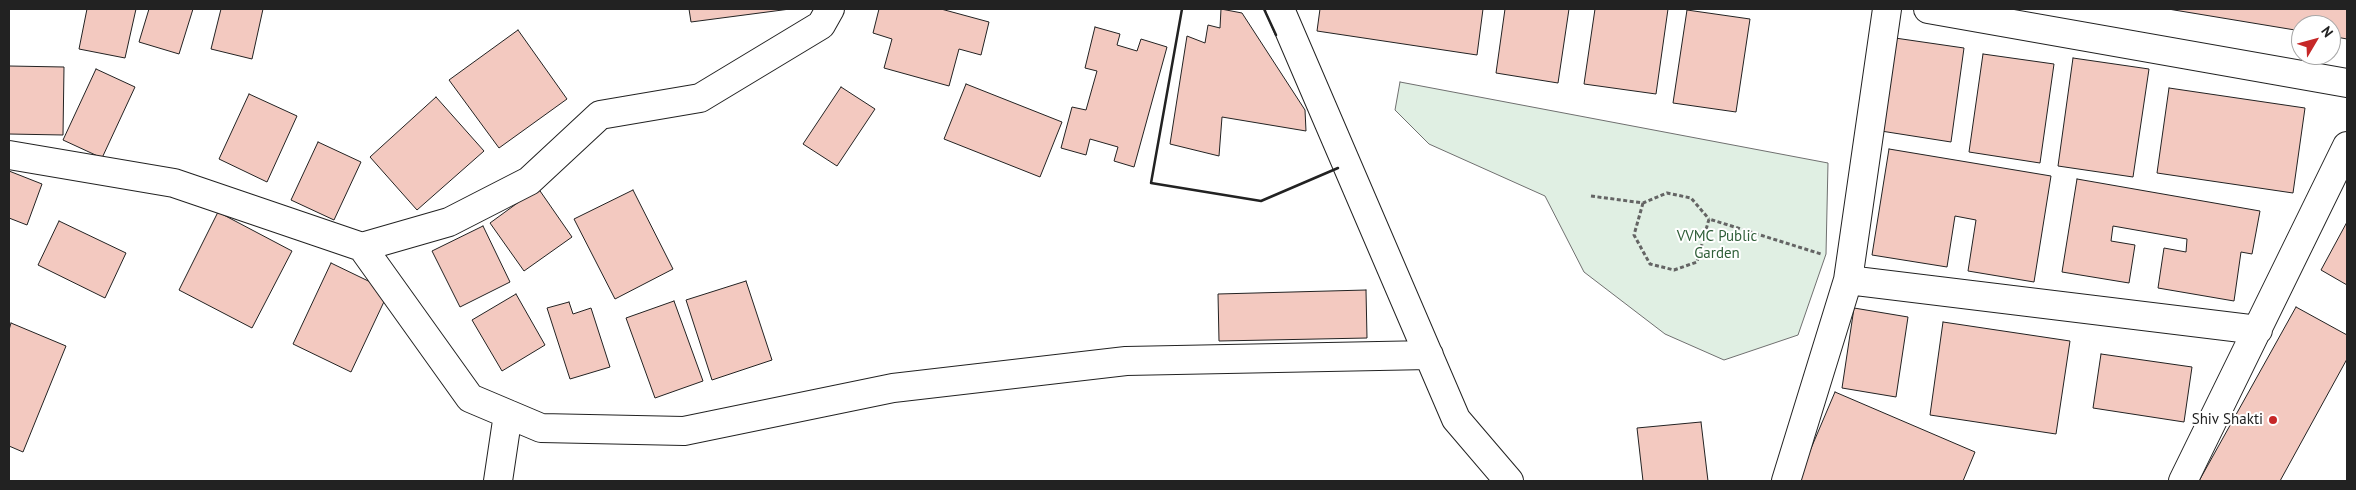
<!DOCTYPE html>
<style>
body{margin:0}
#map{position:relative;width:2356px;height:490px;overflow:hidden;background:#fff;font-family:"PT Sans",sans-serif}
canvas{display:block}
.frame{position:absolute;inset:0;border:10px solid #222;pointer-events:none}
.north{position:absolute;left:2291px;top:15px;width:50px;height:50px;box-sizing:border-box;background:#fff;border:1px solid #a7a7a7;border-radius:50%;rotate:53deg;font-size:14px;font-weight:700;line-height:20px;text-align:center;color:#222}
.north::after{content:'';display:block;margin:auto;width:18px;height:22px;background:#c62828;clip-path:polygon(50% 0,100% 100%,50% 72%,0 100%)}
</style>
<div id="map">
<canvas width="2356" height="490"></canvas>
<div class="frame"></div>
<div class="north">N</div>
</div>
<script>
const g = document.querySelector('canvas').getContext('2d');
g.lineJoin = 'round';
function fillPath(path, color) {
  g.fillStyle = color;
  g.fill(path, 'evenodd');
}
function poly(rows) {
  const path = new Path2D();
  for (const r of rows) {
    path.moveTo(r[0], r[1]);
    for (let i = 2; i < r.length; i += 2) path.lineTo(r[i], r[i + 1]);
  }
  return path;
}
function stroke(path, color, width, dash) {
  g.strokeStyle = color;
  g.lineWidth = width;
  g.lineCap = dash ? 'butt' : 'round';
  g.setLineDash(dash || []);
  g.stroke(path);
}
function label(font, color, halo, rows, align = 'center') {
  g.font = font + ' "PT Sans",sans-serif';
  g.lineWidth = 4;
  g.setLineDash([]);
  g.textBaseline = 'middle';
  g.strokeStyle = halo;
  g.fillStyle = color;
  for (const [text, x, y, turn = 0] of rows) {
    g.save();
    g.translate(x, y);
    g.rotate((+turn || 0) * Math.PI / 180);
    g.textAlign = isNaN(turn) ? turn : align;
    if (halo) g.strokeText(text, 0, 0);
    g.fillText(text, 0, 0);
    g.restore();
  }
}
const green = poly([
 [1400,82,1828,163,1826,254,1798,335,1724,360,1665,334,1584,272,1545,196,1429,144,1395,110,1400,82]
]);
const building = poly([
 [87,9,136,9,125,58,79,49,87,9],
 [149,9,193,9,179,54,139,42,149,9],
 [221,9,263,9,252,59,211,49,221,9],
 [689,9,790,9,691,22,689,9],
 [879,9,941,9,989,22,981,55,959,49,949,86,884,68,892,39,873,33,879,9],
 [1221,9,1242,13,1305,110,1306,131,1222,117,1219,156,1170,144,1187,36,1205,43,1208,25,1220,28,1221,9],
 [1320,9,1483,9,1477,55,1317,31,1320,9],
 [1505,9,1569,9,1558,83,1496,73,1505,9],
 [1595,9,1668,9,1656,94,1584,84,1595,9],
 [2168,9,2347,9,2347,39,2331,36,2331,25,2301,25,2301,31,2168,9],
 [1687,10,1750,19,1736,112,1673,103,1687,10],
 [1095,27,1120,34,1117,45,1137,51,1141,39,1167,47,1134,167,1114,161,1118,147,1090,139,1086,155,1061,148,1072,107,1086,110,1097,71,1085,68,1095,27],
 [518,30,567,99,499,148,449,80,518,30],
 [1895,38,1964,48,1951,142,1881,131,1895,38],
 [1983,54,2054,64,2040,163,1969,152,1983,54],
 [2073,58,2149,69,2133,177,2058,166,2073,58],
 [9,66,64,67,63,135,9,134,9,66],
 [96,69,135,87,102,158,63,140,96,69],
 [966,84,1062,122,1040,177,944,139,966,84],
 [841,87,875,109,837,166,803,144,841,87],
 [2169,88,2305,108,2293,193,2157,173,2169,88],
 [249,94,297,116,267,182,219,159,249,94],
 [436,97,484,151,417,210,370,157,436,97],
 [318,142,361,162,334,220,291,200,318,142],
 [1889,149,2051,176,2034,282,1968,271,1976,220,1955,216,1947,267,1872,255,1889,149],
 [9,171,42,184,27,225,9,218,9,171],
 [2077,179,2260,211,2252,254,2241,252,2234,301,2158,288,2164,248,2186,252,2187,239,2113,226,2111,241,2135,245,2129,283,2062,272,2077,179],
 [538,188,572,237,524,271,490,223,538,188],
 [633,190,673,269,615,299,574,219,633,190],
 [218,212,292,251,252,328,179,290,218,212],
 [59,221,126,253,105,298,38,265,59,221],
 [2347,222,2347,285,2321,270,2347,222],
 [483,226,510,282,460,307,432,251,483,226],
 [331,263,389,291,351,372,293,344,331,263],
 [746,281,772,360,712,380,686,300,746,281],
 [1366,290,1367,338,1219,341,1218,294,1366,290],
 [516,294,545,345,502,371,472,320,516,294],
 [674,301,703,381,655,398,626,318,674,301],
 [569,302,573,314,591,308,610,367,570,379,547,308,569,302],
 [2296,307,2347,335,2347,359,2280,481,2199,481,2296,307],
 [1854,308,1908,317,1896,397,1842,388,1854,308],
 [1943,322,2070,341,2056,434,1930,415,1943,322],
 [11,323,66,346,23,452,9,446,9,330,11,323],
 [2101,354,2192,367,2184,422,2093,408,2101,354],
 [1835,392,1975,452,1963,481,1804,481,1798,479,1835,392],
 [1701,422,1708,481,1643,481,1637,428,1701,422]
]);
const path = poly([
 [1591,196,1643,203,1667,193,1691,198,1709,219],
 [1643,203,1634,235,1650,264,1674,270,1697,262,1709,219,1821,254]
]);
const minor = poly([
 [1280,9,1456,419,1509,481],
 [1928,9,2347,83],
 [9,155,174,183,362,247,449,222,529,181,600,115,700,98,821,25,830,9],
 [362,247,470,398,541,428,684,431,893,388,1126,361,1429,355],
 [1848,280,2258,330],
 [498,481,508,414],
 [1786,481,1848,280,1887,9],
 [2183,481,2347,146]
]);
const wall = poly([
 [1182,9,1151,183,1261,201,1338,168],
 [1264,9,1276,35]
]);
const markers = [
 [2273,420,5,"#c62828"]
];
const parkNames = [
 ["VVMC Public",1717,237],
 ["Garden",1717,254]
];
const poiNames = [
 ["Shiv Shakti",2263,420]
];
fillPath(green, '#e0efe3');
stroke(green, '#6f6f6f', 1);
fillPath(building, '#f3c9c0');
stroke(building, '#222', 1);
stroke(minor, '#222', 30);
stroke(path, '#646464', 3, [4, 2.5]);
stroke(minor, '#fff', 28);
stroke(wall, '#222', 2.5);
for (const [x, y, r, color] of markers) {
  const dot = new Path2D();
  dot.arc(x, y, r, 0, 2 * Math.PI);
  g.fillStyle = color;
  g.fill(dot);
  stroke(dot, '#fff', 2);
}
label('15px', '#2f5e38', '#fff', parkNames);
label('15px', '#222', '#fff', poiNames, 'right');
</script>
